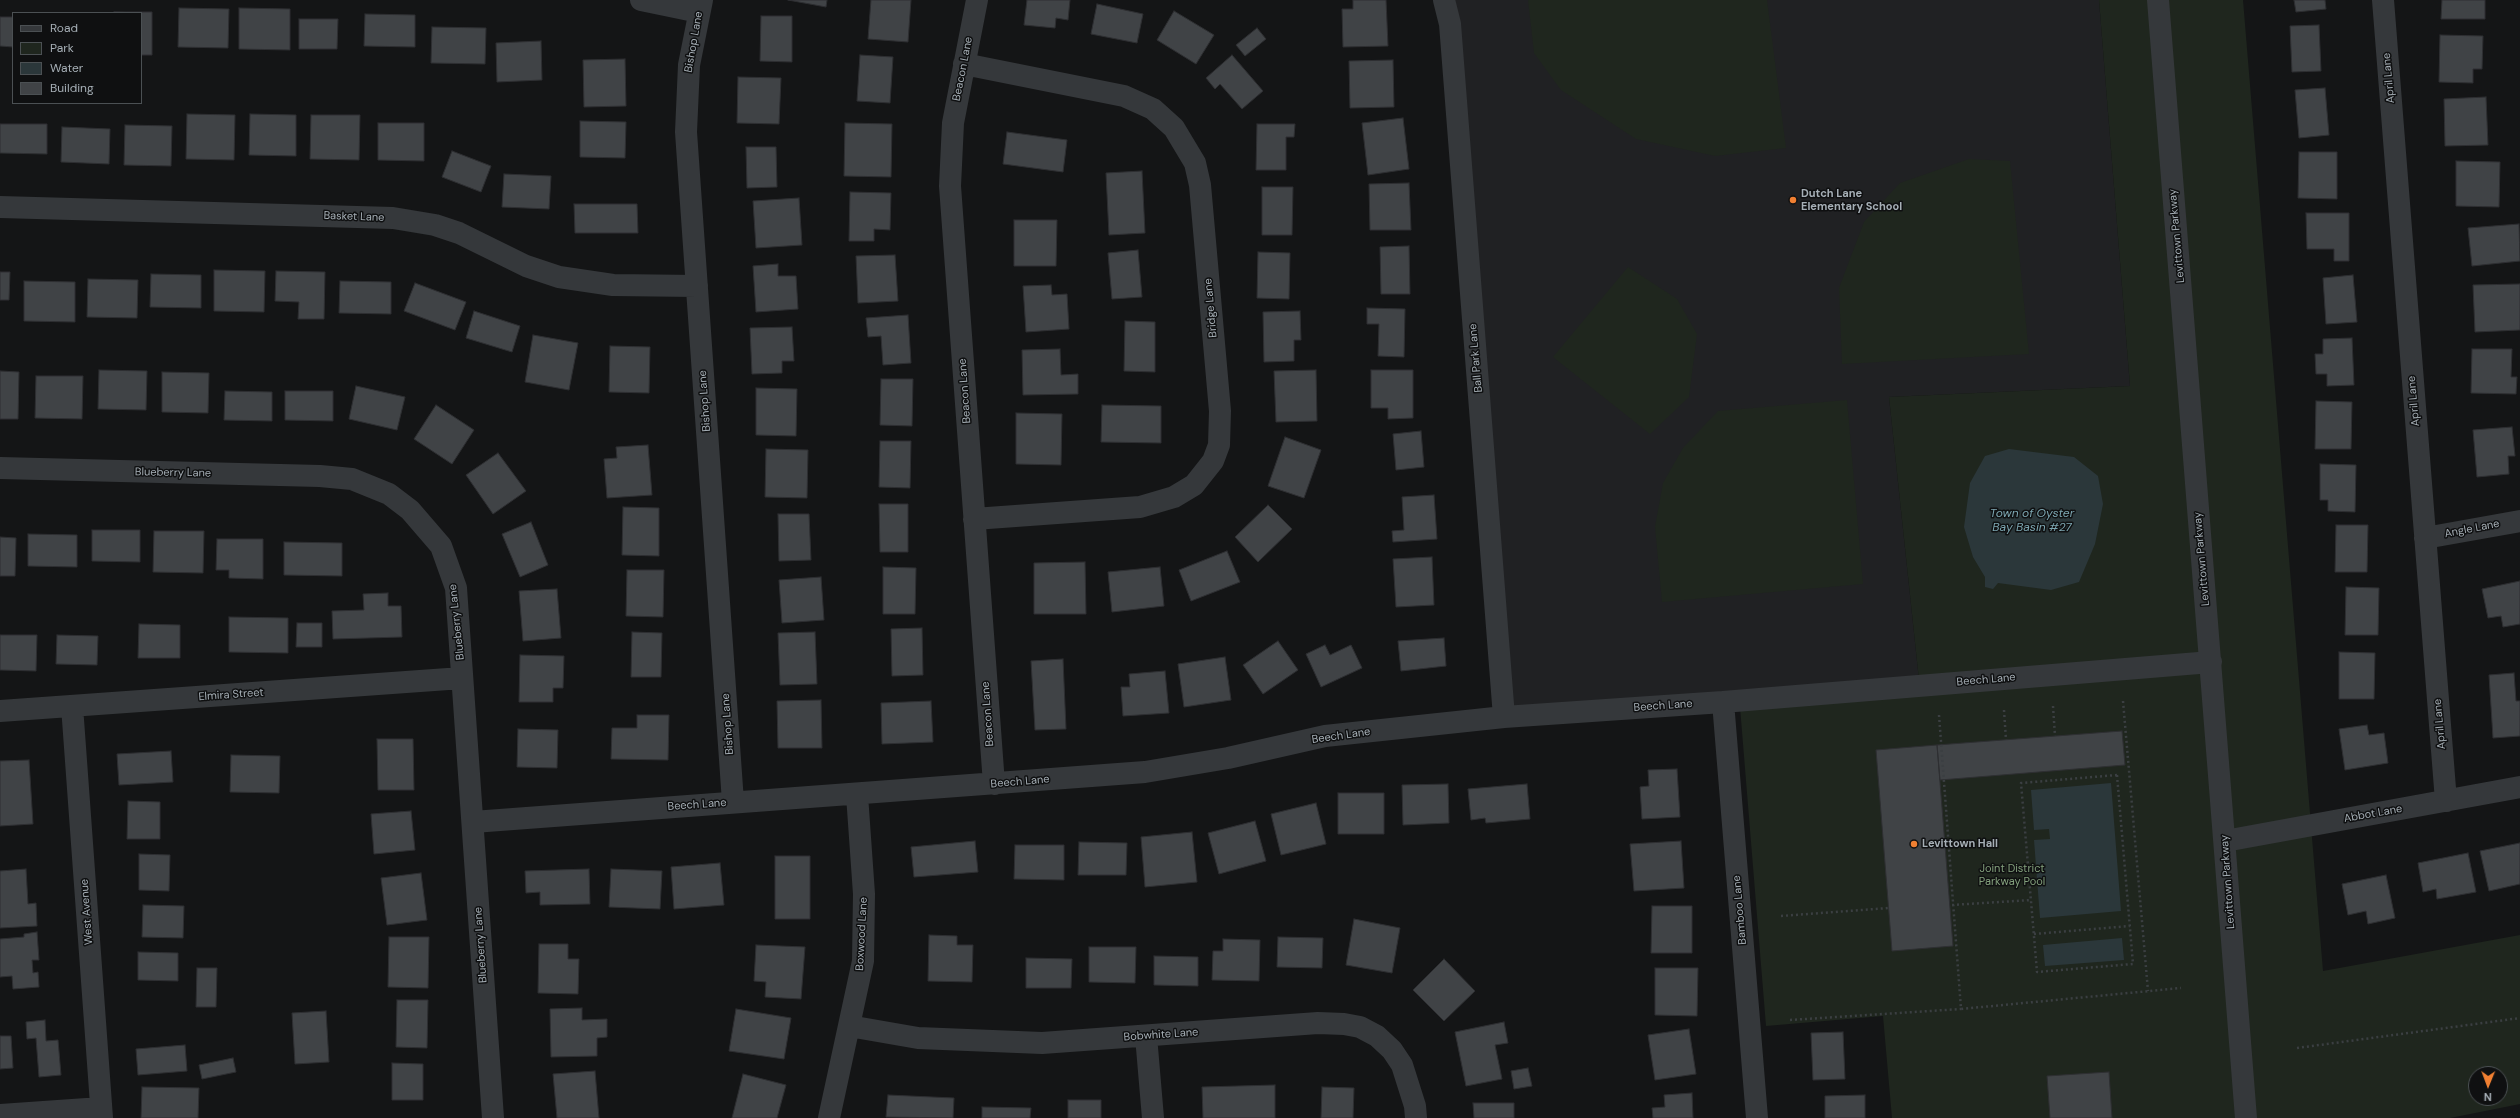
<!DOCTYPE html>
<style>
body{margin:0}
#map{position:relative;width:2520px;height:1118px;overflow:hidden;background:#141516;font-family:"DM Sans",sans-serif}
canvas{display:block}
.legend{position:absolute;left:12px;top:12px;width:130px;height:92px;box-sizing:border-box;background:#0f1011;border:1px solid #4b5053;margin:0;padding:5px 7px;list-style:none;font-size:12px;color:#a6afb6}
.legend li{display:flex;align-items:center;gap:8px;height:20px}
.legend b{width:20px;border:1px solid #4b5053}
.north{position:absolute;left:2468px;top:1066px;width:40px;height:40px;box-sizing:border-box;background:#0f1011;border:1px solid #4b5053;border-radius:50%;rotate:181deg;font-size:11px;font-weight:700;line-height:16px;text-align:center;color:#a6afb6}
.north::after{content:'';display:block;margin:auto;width:14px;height:18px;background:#f18032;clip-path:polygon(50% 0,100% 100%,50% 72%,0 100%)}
</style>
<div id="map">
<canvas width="2520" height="1118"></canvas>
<ul class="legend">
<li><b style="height:5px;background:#35383b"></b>Road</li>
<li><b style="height:11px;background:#1f261e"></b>Park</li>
<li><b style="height:11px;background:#2b373a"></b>Water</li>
<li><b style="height:11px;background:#404346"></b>Building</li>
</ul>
<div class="north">N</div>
</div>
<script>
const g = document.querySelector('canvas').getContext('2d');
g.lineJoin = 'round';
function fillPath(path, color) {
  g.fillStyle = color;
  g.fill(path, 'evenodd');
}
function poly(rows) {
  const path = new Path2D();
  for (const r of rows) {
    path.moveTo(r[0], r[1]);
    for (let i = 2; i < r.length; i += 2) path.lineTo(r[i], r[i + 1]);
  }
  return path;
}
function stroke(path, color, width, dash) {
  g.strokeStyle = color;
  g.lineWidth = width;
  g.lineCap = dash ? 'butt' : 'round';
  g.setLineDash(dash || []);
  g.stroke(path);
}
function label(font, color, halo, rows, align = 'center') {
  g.font = font + ' "DM Sans",sans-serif';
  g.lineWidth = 3;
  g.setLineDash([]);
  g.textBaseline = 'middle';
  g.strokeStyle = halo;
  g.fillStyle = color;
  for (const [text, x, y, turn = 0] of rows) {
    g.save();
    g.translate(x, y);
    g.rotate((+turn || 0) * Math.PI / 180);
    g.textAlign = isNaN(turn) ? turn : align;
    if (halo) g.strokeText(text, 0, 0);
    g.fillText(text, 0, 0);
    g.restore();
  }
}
const built = poly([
 [1453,0,2099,0,2130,386,1889,397,1919,680,1507,712]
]);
const green = poly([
 [1528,0,1767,0,1786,148,1715,156,1636,139,1561,90,1534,53],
 [2099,0,2243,0,2323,971,2520,935,2520,1104,2450,1118,1892,1118,1883,1016,1766,1026,1740,707,1919,680,1889,397,2130,386],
 [2476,1074,2500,1074,2500,1098,2476,1098],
 [1969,159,2010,161,2029,354,1842,364,1839,288,1864,222,1900,183],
 [1628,267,1677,299,1697,334,1689,397,1650,434,1553,357],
 [1847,400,1863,584,1662,602,1655,527,1663,483,1683,448,1718,411]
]);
const water = poly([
 [2009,449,2074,457,2098,476,2103,504,2095,544,2079,582,2051,590,1998,583,1993,589,1985,587,1985,577,1973,557,1964,527,1970,483,1985,456],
 [2111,783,2121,911,2040,918,2034,840,2050,839,2049,829,2034,830,2031,790],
 [2122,938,2124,960,2045,966,2043,945]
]);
const building = poly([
 [788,0,827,0,826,7,788,0],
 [871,0,911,0,908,42,868,39,871,0],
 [1027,0,1070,0,1068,20,1056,18,1055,28,1024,25,1027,0],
 [1353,0,1386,0,1388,46,1343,47,1342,9,1353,9,1353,0],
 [2294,0,2325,0,2326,9,2296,12,2294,0],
 [2442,0,2485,0,2485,19,2441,19,2442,0],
 [1097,4,1143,14,1137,43,1091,34,1097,4],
 [179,8,229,9,228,48,178,47,179,8],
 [239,8,290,9,290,50,239,49,239,8],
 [1174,11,1214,35,1196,64,1157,40,1174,11],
 [114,12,152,12,152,55,141,55,141,13,114,12],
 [365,14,415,15,415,47,364,46,365,14],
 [761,16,792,16,792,62,760,61,761,16],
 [0,17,13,17,13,47,0,46,0,17],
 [299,19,338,19,337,49,299,49,299,19],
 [2319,25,2321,71,2292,72,2290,26,2319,25],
 [432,27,486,28,485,64,431,63,432,27],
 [1257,28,1266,39,1245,56,1236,45,1257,28],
 [2440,35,2483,36,2482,69,2473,69,2473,83,2439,82,2440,35],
 [541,41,542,80,497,82,496,43,541,41],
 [860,55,893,57,890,103,857,101,860,55],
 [1232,55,1263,91,1242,109,1220,84,1215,89,1206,78,1232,55],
 [625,59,626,106,584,107,583,60,625,59],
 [1393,60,1394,107,1350,108,1349,61,1393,60],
 [738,77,781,78,779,124,737,123,738,77],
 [2325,88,2329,135,2299,138,2295,90,2325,88],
 [2486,97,2488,145,2445,146,2444,99,2486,97],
 [187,114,235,115,234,160,186,159,187,114],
 [250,114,296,115,296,156,249,155,250,114],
 [311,115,360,115,359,160,310,159,311,115],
 [1403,118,1409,169,1368,175,1362,123,1403,118],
 [580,121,626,122,625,158,580,157,580,121],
 [378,123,424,123,424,161,378,160,378,123],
 [845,123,892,124,891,177,844,176,845,123],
 [0,124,47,124,47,154,0,153,0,124],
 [1257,124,1295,124,1294,137,1286,137,1286,170,1256,170,1257,124],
 [125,125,172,126,171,166,124,165,125,125],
 [62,127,110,129,109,164,61,162,62,127],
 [1007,132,1067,140,1063,172,1003,164,1007,132],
 [746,147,776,147,777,187,747,188,746,147],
 [452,151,491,166,481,192,442,177,452,151],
 [2299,152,2337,152,2337,199,2298,198,2299,152],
 [2456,161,2500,162,2499,207,2456,206,2456,161],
 [1142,171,1145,233,1109,235,1106,173,1142,171],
 [504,174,551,176,549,209,502,207,504,174],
 [1409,183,1411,230,1370,230,1369,184,1409,183],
 [1262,187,1293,187,1292,235,1262,235,1262,187],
 [850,192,891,193,890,230,874,229,874,241,849,241,850,192],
 [799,198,802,245,756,248,753,201,799,198],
 [574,204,637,204,638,233,575,233,574,204],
 [2306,213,2349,213,2349,261,2334,261,2334,249,2307,249,2306,213],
 [1014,220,1057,220,1056,266,1014,266,1014,220],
 [2519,224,2520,261,2472,266,2468,228,2519,224],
 [1409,246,1410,294,1381,294,1380,247,1409,246],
 [1138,250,1142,297,1112,299,1108,253,1138,250],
 [1258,252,1290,253,1289,299,1257,298,1258,252],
 [895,255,898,301,858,303,856,256,895,255],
 [778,264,778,276,796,276,798,309,756,312,753,266,778,264],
 [214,270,265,271,264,312,214,311,214,270],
 [276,271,325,272,324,319,298,319,299,302,275,301,276,271],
 [0,272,10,272,9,300,0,300,0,272],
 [151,274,201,275,201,308,150,307,151,274],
 [2353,275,2357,322,2326,324,2323,278,2353,275],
 [88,279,138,280,137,318,87,317,88,279],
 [24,281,75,282,75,322,24,321,24,281],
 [340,281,391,282,391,314,339,313,340,281],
 [415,283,466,302,455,330,404,311,415,283],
 [2520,284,2520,330,2475,332,2473,285,2520,284],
 [1051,285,1052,295,1067,294,1069,329,1026,332,1023,286,1051,285],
 [1367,308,1405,309,1404,357,1378,356,1379,324,1367,324,1367,308],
 [474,311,520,326,512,352,466,338,474,311],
 [1300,311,1301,340,1294,340,1294,361,1264,362,1263,312,1300,311],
 [908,315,911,363,883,365,881,336,868,337,866,318,908,315],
 [1125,321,1155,322,1155,372,1124,371,1125,321],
 [792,327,794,361,782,361,782,373,752,374,750,328,792,327],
 [533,335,578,343,569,390,525,382,533,335],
 [2352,338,2354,385,2327,386,2327,374,2316,374,2315,354,2323,354,2323,339,2352,338],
 [610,346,650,347,649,393,609,392,610,346],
 [1060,349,1061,375,1078,374,1078,394,1023,395,1022,350,1060,349],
 [2472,349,2512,349,2511,377,2517,377,2516,394,2471,393,2472,349],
 [99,370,147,371,146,410,98,409,99,370],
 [1316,370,1317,421,1276,422,1274,371,1316,370],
 [1371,370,1413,370,1413,418,1388,419,1388,408,1371,408,1371,370],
 [0,371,19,372,18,419,0,419,0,371],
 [162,372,209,373,208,413,162,412,162,372],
 [36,376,83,376,82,419,35,418,36,376],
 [881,379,913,379,912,426,880,425,881,379],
 [356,386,405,397,397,430,349,419,356,386],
 [756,388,797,389,796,436,756,435,756,388],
 [225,391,272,392,272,421,224,420,225,391],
 [285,391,333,391,333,421,285,420,285,391],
 [2316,401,2352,402,2351,449,2315,449,2316,401],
 [436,405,474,430,452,464,414,439,436,405],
 [1102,405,1161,406,1161,443,1101,442,1102,405],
 [1016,413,1062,414,1061,465,1016,464,1016,413],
 [2512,427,2515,456,2508,456,2509,474,2477,477,2473,430,2512,427],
 [1421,431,1424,467,1396,470,1393,434,1421,431],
 [1285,437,1321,450,1304,498,1268,486,1285,437],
 [880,441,911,441,910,488,879,487,880,441],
 [648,445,652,495,607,498,604,459,617,458,616,447,648,445],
 [766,449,808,450,807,498,765,497,766,449],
 [498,453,526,491,493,514,466,475,498,453],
 [2320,464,2356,465,2355,512,2328,511,2328,500,2320,500,2320,464],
 [1434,495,1437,539,1393,542,1392,531,1404,530,1402,497,1434,495],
 [879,504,908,504,908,552,880,552,879,504],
 [1268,505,1292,529,1258,562,1235,537,1268,505],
 [623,507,659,508,659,556,622,555,623,507],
 [778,514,809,514,811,560,779,561,778,514],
 [531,522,548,565,520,577,502,534,531,522],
 [2336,525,2368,525,2367,572,2335,572,2336,525],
 [92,530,140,530,140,562,92,561,92,530],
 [154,531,204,531,203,573,153,572,154,531],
 [28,534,77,535,77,567,28,566,28,534],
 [0,537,16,538,15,576,0,576,0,537],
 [217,539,263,539,263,579,229,578,229,570,216,570,217,539],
 [284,542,342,543,342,576,284,575,284,542],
 [1227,551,1240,582,1191,601,1179,570,1227,551],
 [1432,557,1434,605,1396,607,1393,559,1432,557],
 [1085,562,1086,614,1034,614,1034,563,1085,562],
 [883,567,916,568,915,614,883,614,883,567],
 [1160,567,1164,606,1112,612,1108,572,1160,567],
 [627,570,664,570,663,617,626,616,627,570],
 [821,577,824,620,782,623,779,580,821,577],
 [2520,581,2520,624,2503,627,2501,616,2488,618,2482,589,2520,581],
 [2346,587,2379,588,2378,635,2345,635,2346,587],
 [557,589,561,638,523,641,519,591,557,589],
 [388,593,388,606,401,606,402,637,333,639,332,611,364,610,363,594,388,593],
 [229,617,288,618,288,653,229,652,229,617],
 [297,623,322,623,322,647,296,647,297,623],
 [139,624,180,625,180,658,138,658,139,624],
 [922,628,923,675,892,676,891,629,922,628],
 [632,632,662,633,661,677,631,677,632,632],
 [815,632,817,684,780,685,778,633,815,632],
 [0,635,37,635,36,671,0,670,0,635],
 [57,635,98,636,97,665,56,664,57,635],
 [1444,638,1446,666,1401,671,1398,641,1444,638],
 [1278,641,1298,670,1263,694,1243,665,1278,641],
 [1325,645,1330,655,1351,645,1362,668,1321,687,1306,654,1325,645],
 [2339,652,2375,653,2374,699,2339,699,2339,652],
 [520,655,564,656,563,688,553,688,553,702,519,702,520,655],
 [1225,657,1231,700,1184,707,1178,664,1225,657],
 [1063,659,1066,729,1035,730,1031,661,1063,659],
 [1165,671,1169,713,1123,716,1121,687,1130,687,1129,674,1165,671],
 [2514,673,2516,701,2520,701,2520,736,2493,738,2489,675,2514,673],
 [821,700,822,748,778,748,777,701,821,700],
 [931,701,933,742,882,744,881,703,931,701],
 [637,715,669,715,668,760,611,759,612,728,637,728,637,715],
 [2367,725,2369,735,2384,733,2388,763,2345,770,2339,729,2367,725],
 [518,729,558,730,557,768,517,767,518,729],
 [2122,731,2125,765,1940,780,1937,745,2122,731],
 [377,739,413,739,414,790,378,790,377,739],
 [1937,745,1953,946,1892,951,1876,750,1937,745],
 [171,751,173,782,119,785,117,754,171,751],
 [231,755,280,756,279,793,230,792,231,755],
 [29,760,33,824,0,826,0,761,29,760],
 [1677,769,1680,817,1642,819,1640,787,1649,786,1648,770,1677,769],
 [1448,784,1449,823,1403,825,1402,785,1448,784],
 [1527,784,1530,819,1486,823,1485,818,1471,820,1468,789,1527,784],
 [1338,793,1384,793,1384,834,1338,834,1338,793],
 [128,801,160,802,160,839,127,839,128,801],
 [1316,803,1326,844,1281,855,1271,814,1316,803],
 [411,811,415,850,374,854,371,814,411,811],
 [1255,821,1266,861,1219,874,1208,833,1255,821],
 [1192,832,1197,882,1145,887,1141,837,1192,832],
 [975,841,978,872,914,877,911,847,975,841],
 [1681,841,1684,888,1634,891,1630,844,1681,841],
 [1079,842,1127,843,1126,875,1078,875,1079,842],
 [2520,843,2520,884,2489,891,2480,851,2520,843],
 [1015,845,1064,845,1064,880,1014,879,1015,845],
 [2468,853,2476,892,2437,899,2436,889,2423,892,2418,863,2468,853],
 [139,854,170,855,169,891,139,890,139,854],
 [775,856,810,856,810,919,775,919,775,856],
 [720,863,724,905,674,909,671,867,720,863],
 [26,869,28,904,36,903,37,926,0,928,0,871,26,869],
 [589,869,590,904,540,905,540,892,526,893,525,871,589,869],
 [611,869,662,871,660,909,609,907,611,869],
 [421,873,427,920,387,925,381,878,421,873],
 [2386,875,2395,918,2368,924,2366,911,2348,915,2342,884,2386,875],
 [143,905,184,906,183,938,142,937,143,905],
 [1652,906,1692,906,1692,953,1651,953,1652,906],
 [1354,919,1400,928,1392,973,1346,965,1354,919],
 [37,932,39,960,32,960,33,973,38,972,39,987,13,989,12,976,0,977,0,939,24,937,24,934,37,932],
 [929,935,957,936,957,945,973,945,972,982,928,981,929,935],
 [389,937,429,937,428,988,388,987,389,937],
 [1278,937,1323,938,1322,968,1277,967,1278,937],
 [1223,939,1260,940,1259,981,1212,980,1213,951,1223,951,1223,939],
 [539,944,568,944,568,959,579,959,578,994,538,993,539,944],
 [756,945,805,947,801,999,765,997,766,982,754,981,756,945],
 [1089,947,1136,947,1135,983,1089,982,1089,947],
 [138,952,178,953,178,981,138,980,138,952],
 [1154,956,1198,957,1198,986,1154,985,1154,956],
 [1026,958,1072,959,1071,988,1026,988,1026,958],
 [1444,959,1475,991,1444,1021,1413,990,1444,959],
 [197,968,217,968,216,1007,196,1007,197,968],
 [1655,968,1698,968,1697,1016,1655,1015,1655,968],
 [397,1000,428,1000,427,1048,396,1047,397,1000],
 [582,1008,582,1020,607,1019,607,1037,597,1038,597,1056,551,1057,550,1009,582,1008],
 [736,1009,791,1018,784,1059,729,1051,736,1009],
 [326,1011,329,1062,295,1064,292,1013,326,1011],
 [45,1020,46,1041,58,1040,61,1075,39,1077,36,1038,27,1039,26,1022,45,1020],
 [1504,1022,1508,1043,1495,1045,1502,1079,1466,1086,1455,1032,1504,1022],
 [1689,1029,1696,1074,1655,1080,1648,1035,1689,1029],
 [1843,1032,1845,1079,1813,1080,1811,1033,1843,1032],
 [0,1036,11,1036,13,1068,0,1069,0,1036],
 [185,1045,187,1071,138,1075,136,1049,185,1045],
 [233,1058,236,1072,202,1079,199,1065,233,1058],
 [392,1063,423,1064,423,1100,392,1100,392,1063],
 [1528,1068,1532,1086,1514,1089,1511,1071,1528,1068],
 [595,1071,599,1118,557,1118,553,1074,595,1071],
 [2109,1072,2112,1118,2050,1118,2047,1076,2109,1072],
 [743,1074,786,1085,777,1118,732,1118,743,1074],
 [1275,1085,1275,1118,1203,1118,1202,1087,1275,1085],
 [142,1087,199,1088,198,1118,141,1118,142,1087],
 [1322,1087,1354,1088,1353,1118,1321,1118,1322,1087],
 [1692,1093,1693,1118,1653,1118,1652,1108,1665,1107,1664,1095,1692,1093],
 [888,1095,954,1098,953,1118,886,1117,888,1095],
 [1865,1095,1865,1118,1825,1118,1825,1096,1865,1095],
 [1068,1100,1101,1100,1101,1118,1068,1118,1068,1100],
 [1473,1103,1514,1103,1514,1118,1474,1118,1473,1103],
 [982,1107,1031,1108,1030,1118,982,1118,982,1107]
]);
const path = poly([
 [2123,701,2148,991],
 [2053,706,2055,736],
 [2004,710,2006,740],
 [1939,715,1961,1009,2181,988],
 [2117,775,2133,964,2037,972,2021,783,2117,775],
 [1952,905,2031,900],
 [1781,916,1888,908],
 [2034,934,2130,926],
 [1790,1020,1961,1009],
 [2297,1048,2520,1018]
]);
const minor = poly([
 [641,0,699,12],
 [702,0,689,65,686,132,733,802],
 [977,0,953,123,950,186,994,784],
 [1444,0,1450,24,1504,717],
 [2158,0,2246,1118],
 [2383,0,2446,801],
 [964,64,1124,96,1153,109,1174,128,1195,163,1200,185,1220,411,1219,445,1213,461,1194,485,1174,497,1140,507,974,519],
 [0,207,393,218,435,225,459,233,526,266,559,277,613,285,697,286],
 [0,468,320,476,352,479,389,494,410,510,441,546,456,588,493,1118],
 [2425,538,2520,521],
 [1723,702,1757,1118],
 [72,706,102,1118],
 [0,711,462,678],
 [473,822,1145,772,1228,758,1325,736,1504,717,1723,702,2211,662],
 [2225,841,2520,787],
 [849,1026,918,1038,1042,1043,1318,1023,1344,1024,1360,1027,1377,1036,1392,1050,1402,1065,1415,1106,1416,1118],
 [1146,1036,1153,1118],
 [0,1115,101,1108],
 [829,1118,863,961,864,894,857,795]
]);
const markers = [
 [1793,200,4,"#f18032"],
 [1914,844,4,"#f18032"]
];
const streetNames = [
 ["Bishop Lane",694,42,-80],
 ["Beacon Lane",963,69,-79],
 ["April Lane",2389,78,-95],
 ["Basket Lane",354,217,2],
 ["Levittown Parkway",2177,236,-95],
 ["Bridge Lane",1211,308,-95],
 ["Ball Park Lane",1476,358,-95],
 ["Beacon Lane",965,391,-94],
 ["Bishop Lane",705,401,-94],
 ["April Lane",2414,401,-95],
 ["Blueberry Lane",173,473,1],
 ["Angle Lane",2472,529,-11],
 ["Levittown Parkway",2202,559,-95],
 ["Blueberry Lane",457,622,-96],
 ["Beech Lane",1986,680,-5],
 ["Elmira Street",231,695,-4],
 ["Beech Lane",1663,706,-4],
 ["Beacon Lane",988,714,-94],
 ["Bishop Lane",728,724,-94],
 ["April Lane",2440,724,-95],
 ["Beech Lane",1341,736,-8],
 ["Beech Lane",1020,782,-5],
 ["Beech Lane",697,805,-4],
 ["Abbot Lane",2373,814,-10],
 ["Levittown Parkway",2228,882,-94],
 ["Bamboo Lane",1740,910,-95],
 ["West Avenue",87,912,-94],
 ["Boxwood Lane",862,934,-87],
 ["Blueberry Lane",481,945,-94],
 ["Bobwhite Lane",1161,1035,-4]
];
const poiNames = [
 ["Dutch Lane",1801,194],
 ["Elementary School",1801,207],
 ["Levittown Hall",1922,844]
];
const parkNames = [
 ["Joint District",2012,869],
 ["Parkway Pool",2012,882]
];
const waterNames = [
 ["Town of Oyster",2032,514],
 ["Bay Basin #27",2032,528]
];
fillPath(built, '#202123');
fillPath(green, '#1f261e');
fillPath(water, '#2b373a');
fillPath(building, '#404346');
stroke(building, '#2e2f32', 1);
stroke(path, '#3b3f42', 2.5, [2, 3]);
stroke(minor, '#35383b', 22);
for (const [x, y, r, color] of markers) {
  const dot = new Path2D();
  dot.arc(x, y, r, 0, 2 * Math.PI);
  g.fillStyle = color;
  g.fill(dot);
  stroke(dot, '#0f1011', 1.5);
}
label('11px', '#a6afb6', '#0f1011', streetNames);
label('bold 11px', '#a6afb6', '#0f1011', poiNames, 'left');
label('11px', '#84a17d', '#0f1011', parkNames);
label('italic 12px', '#7da6b1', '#0f1011', waterNames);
</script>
